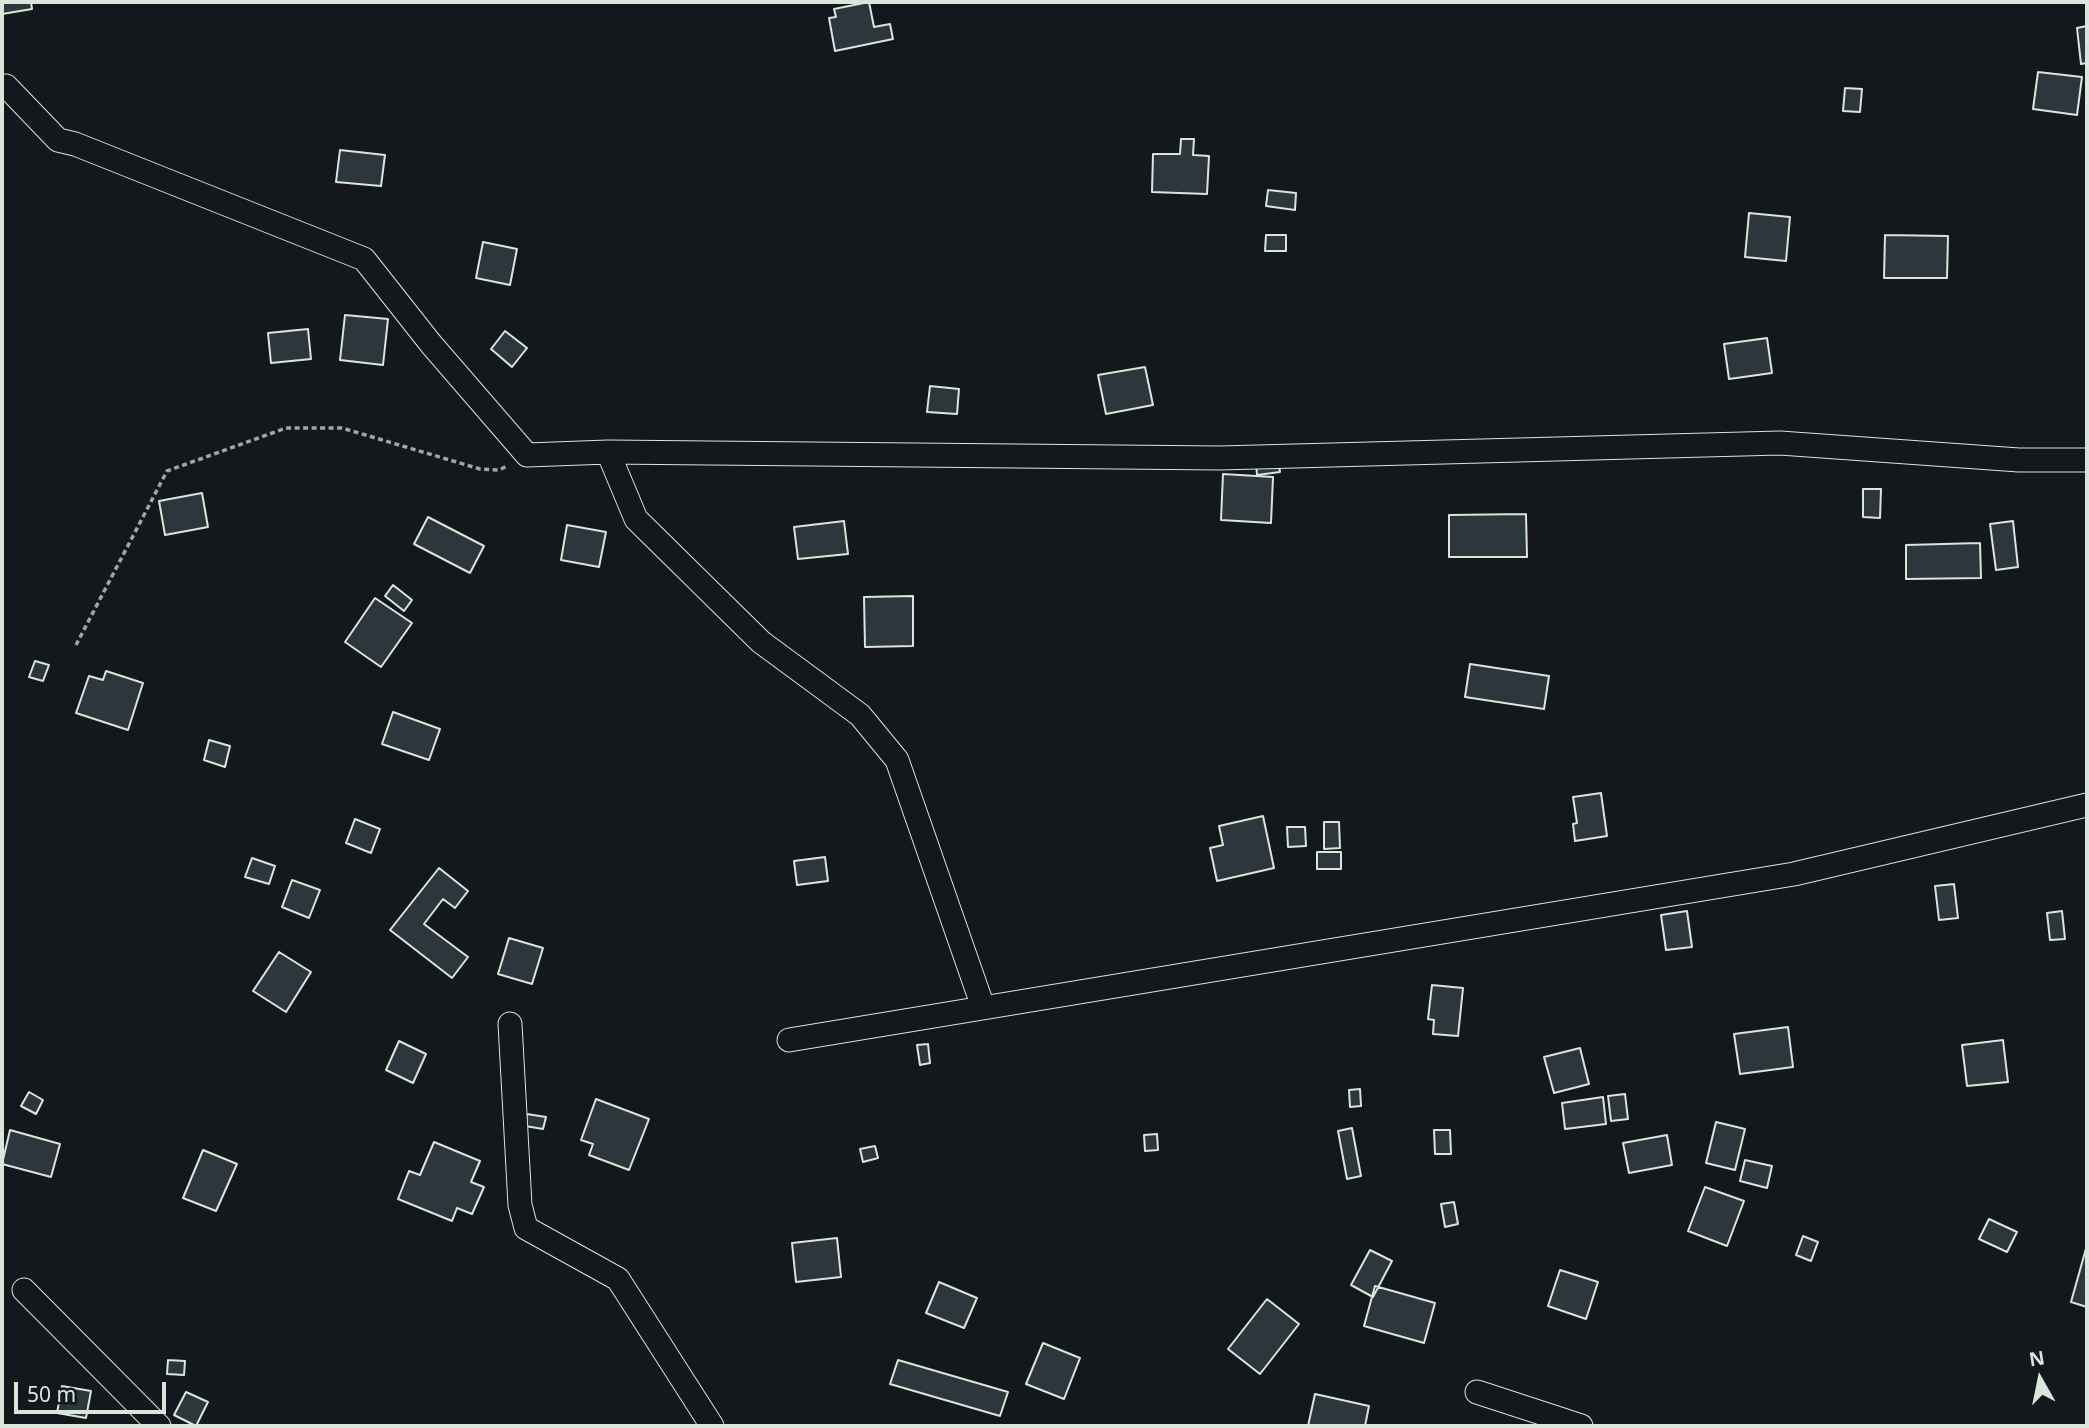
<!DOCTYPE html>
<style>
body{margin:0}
#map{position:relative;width:2089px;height:1428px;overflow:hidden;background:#14181c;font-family:"Noto Sans",sans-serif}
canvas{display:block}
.frame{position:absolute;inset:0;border:4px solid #d8e6dc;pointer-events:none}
.north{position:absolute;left:2005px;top:1344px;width:70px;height:70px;-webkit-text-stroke:5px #14181c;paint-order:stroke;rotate:351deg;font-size:19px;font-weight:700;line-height:28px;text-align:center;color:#d8e6dc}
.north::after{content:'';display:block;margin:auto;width:24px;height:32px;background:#d8e6dc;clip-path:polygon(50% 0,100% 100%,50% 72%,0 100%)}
.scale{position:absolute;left:14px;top:1382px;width:152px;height:32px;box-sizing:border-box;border:4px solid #d8e6dc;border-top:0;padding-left:9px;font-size:21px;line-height:24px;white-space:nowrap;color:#d8e6dc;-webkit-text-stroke:5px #14181c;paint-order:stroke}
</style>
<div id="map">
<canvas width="2089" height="1428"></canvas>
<div class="frame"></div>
<div class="north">N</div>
<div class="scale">50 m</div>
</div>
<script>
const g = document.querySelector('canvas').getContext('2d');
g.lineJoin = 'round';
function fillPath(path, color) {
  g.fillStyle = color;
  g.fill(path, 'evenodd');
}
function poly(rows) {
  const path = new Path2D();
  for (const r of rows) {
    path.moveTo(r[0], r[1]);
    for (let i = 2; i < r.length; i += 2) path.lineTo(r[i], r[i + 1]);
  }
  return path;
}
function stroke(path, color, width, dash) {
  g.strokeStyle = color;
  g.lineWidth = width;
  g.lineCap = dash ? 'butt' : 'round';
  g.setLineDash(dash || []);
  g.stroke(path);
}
const building = poly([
 [2,2,31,2,32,9,2,14,2,2],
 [869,2,874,27,890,24,893,39,835,51,829,18,836,17,834,9,869,2],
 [2087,26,2087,63,2081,64,2077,28,2087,26],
 [2038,72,2082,77,2077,115,2033,109,2038,72],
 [1845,88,1862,89,1860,112,1843,111,1845,88],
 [1181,139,1194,139,1193,155,1209,156,1207,194,1152,192,1153,154,1180,154,1181,139],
 [340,150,385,155,381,186,336,182,340,150],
 [1268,190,1296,193,1295,210,1266,206,1268,190],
 [1749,213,1790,217,1786,261,1745,257,1749,213],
 [1266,235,1286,235,1286,251,1265,251,1266,235],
 [1885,235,1948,236,1947,278,1884,278,1885,235],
 [483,242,517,249,510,285,476,278,483,242],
 [345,315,388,319,383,365,340,360,345,315],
 [308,329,311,359,271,363,268,333,308,329],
 [505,331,527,348,512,367,491,349,505,331],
 [1767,338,1772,373,1729,379,1724,344,1767,338],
 [1145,367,1153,405,1106,414,1098,375,1145,367],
 [930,386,959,389,957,414,927,412,930,386],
 [1278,458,1280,472,1257,475,1256,461,1278,458],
 [1223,474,1273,477,1271,523,1221,520,1223,474],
 [1863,489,1881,489,1880,518,1863,517,1863,489],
 [202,493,208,527,165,535,159,501,202,493],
 [1526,514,1527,557,1449,557,1449,515,1526,514],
 [428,517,484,546,470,573,414,544,428,517],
 [844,521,848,554,798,559,794,527,844,521],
 [2013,521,2018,567,1996,570,1990,524,2013,521],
 [567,525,606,532,599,567,561,560,567,525],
 [1980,543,1981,578,1906,579,1906,545,1980,543],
 [393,585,412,600,404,611,385,596,393,585],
 [913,596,913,646,865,647,864,597,913,596],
 [375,598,412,623,381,667,345,642,375,598],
 [35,661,49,665,43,681,29,677,35,661],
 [1470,664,1549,676,1544,709,1465,697,1470,664],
 [106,671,143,683,128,730,76,713,89,676,103,680,106,671],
 [393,712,440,729,429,760,382,744,393,712],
 [209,740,230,746,225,767,204,760,209,740],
 [1601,793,1607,836,1575,841,1573,824,1577,823,1573,797,1601,793],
 [1263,816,1274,868,1217,881,1210,848,1223,845,1219,826,1263,816],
 [355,819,380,829,371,853,346,843,355,819],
 [1324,822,1339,822,1340,848,1324,849,1324,822],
 [1287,827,1305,827,1306,846,1288,847,1287,827],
 [1317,852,1341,852,1341,869,1317,869,1317,852],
 [825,857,828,881,797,885,794,861,825,857],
 [252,858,275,866,269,884,245,877,252,858],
 [439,868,468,891,455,908,443,899,424,924,468,957,452,978,390,930,439,868],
 [292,880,320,890,309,918,282,907,292,880],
 [1954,884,1958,918,1939,920,1935,886,1954,884],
 [1687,911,1692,947,1666,950,1661,915,1687,911],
 [2062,911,2065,939,2050,940,2047,913,2062,911],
 [509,938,543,948,532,984,498,974,509,938],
 [279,952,311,972,286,1012,253,991,279,952],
 [1432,985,1463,988,1458,1036,1433,1034,1434,1020,1428,1019,1432,985],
 [1788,1027,1793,1067,1740,1074,1734,1034,1788,1027],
 [2003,1040,2008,1082,1967,1086,1962,1045,2003,1040],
 [399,1041,426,1054,413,1083,386,1070,399,1041],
 [928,1044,930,1063,920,1065,917,1045,928,1044],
 [1580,1048,1589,1084,1554,1093,1544,1057,1580,1048],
 [1360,1089,1361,1106,1350,1107,1349,1090,1360,1089],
 [29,1092,43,1100,36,1114,21,1106,29,1092],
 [1625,1094,1628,1119,1611,1121,1608,1096,1625,1094],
 [1603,1097,1606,1124,1565,1129,1562,1103,1603,1097],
 [596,1099,649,1119,629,1170,589,1155,593,1144,581,1140,596,1099],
 [527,1114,546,1117,543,1129,525,1126,527,1114],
 [1716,1122,1745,1129,1735,1170,1706,1163,1716,1122],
 [1352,1128,1361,1176,1347,1179,1338,1131,1352,1128],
 [10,1130,60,1144,51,1177,2,1164,10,1130],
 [1434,1130,1450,1130,1451,1154,1435,1154,1434,1130],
 [1157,1134,1158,1150,1145,1151,1144,1135,1157,1134],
 [1667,1135,1672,1165,1629,1173,1623,1143,1667,1135],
 [434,1142,480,1161,471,1182,484,1187,472,1214,457,1208,452,1221,398,1199,409,1171,420,1175,434,1142],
 [875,1146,878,1158,863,1162,860,1149,875,1146],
 [203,1150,237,1164,216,1211,183,1198,203,1150],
 [1745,1160,1772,1166,1767,1188,1740,1181,1745,1160],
 [1705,1187,1744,1201,1727,1246,1688,1231,1705,1187],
 [1454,1202,1458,1224,1445,1227,1441,1204,1454,1202],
 [1989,1219,2017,1232,2007,1252,1979,1239,1989,1219],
 [1803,1236,1818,1242,1811,1261,1796,1255,1803,1236],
 [837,1238,841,1277,796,1282,792,1243,837,1238],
 [2087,1245,2087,1307,2071,1302,2087,1245],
 [1370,1250,1392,1261,1373,1297,1351,1285,1370,1250],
 [1560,1270,1598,1282,1586,1319,1548,1306,1560,1270],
 [939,1282,977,1298,964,1328,926,1313,939,1282],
 [1375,1286,1435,1303,1424,1343,1364,1326,1375,1286],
 [1267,1299,1299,1324,1260,1374,1228,1349,1267,1299],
 [1043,1343,1080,1358,1064,1399,1026,1384,1043,1343],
 [168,1360,185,1361,184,1375,167,1374,168,1360],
 [898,1360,1008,1392,1000,1416,890,1384,898,1360],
 [62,1386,91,1391,86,1418,57,1413,62,1386],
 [186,1392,208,1402,196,1426,174,1415,186,1392],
 [1315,1394,1369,1406,1365,1426,1308,1426,1315,1394]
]);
const path = poly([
 [76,645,167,471,286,428,342,428,480,469,499,470,507,466]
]);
const minor = poly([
 [2,86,6,86,58,140,75,144,364,259,431,344,527,455,608,452,1220,458,1780,443,2019,460,2087,460],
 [608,452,636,519,761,642,860,715,897,760,983,1007],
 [510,1024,520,1205,526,1228,618,1279,712,1426],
 [789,1040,1794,874,2087,805],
 [24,1290,159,1426],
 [1477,1392,1581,1426]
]);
fillPath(building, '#2c363c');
stroke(building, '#d8e6dc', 2);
stroke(minor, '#d8e6dc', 25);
stroke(path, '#9da8a2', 3.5, [5, 3.5]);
stroke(minor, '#14181c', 23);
</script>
